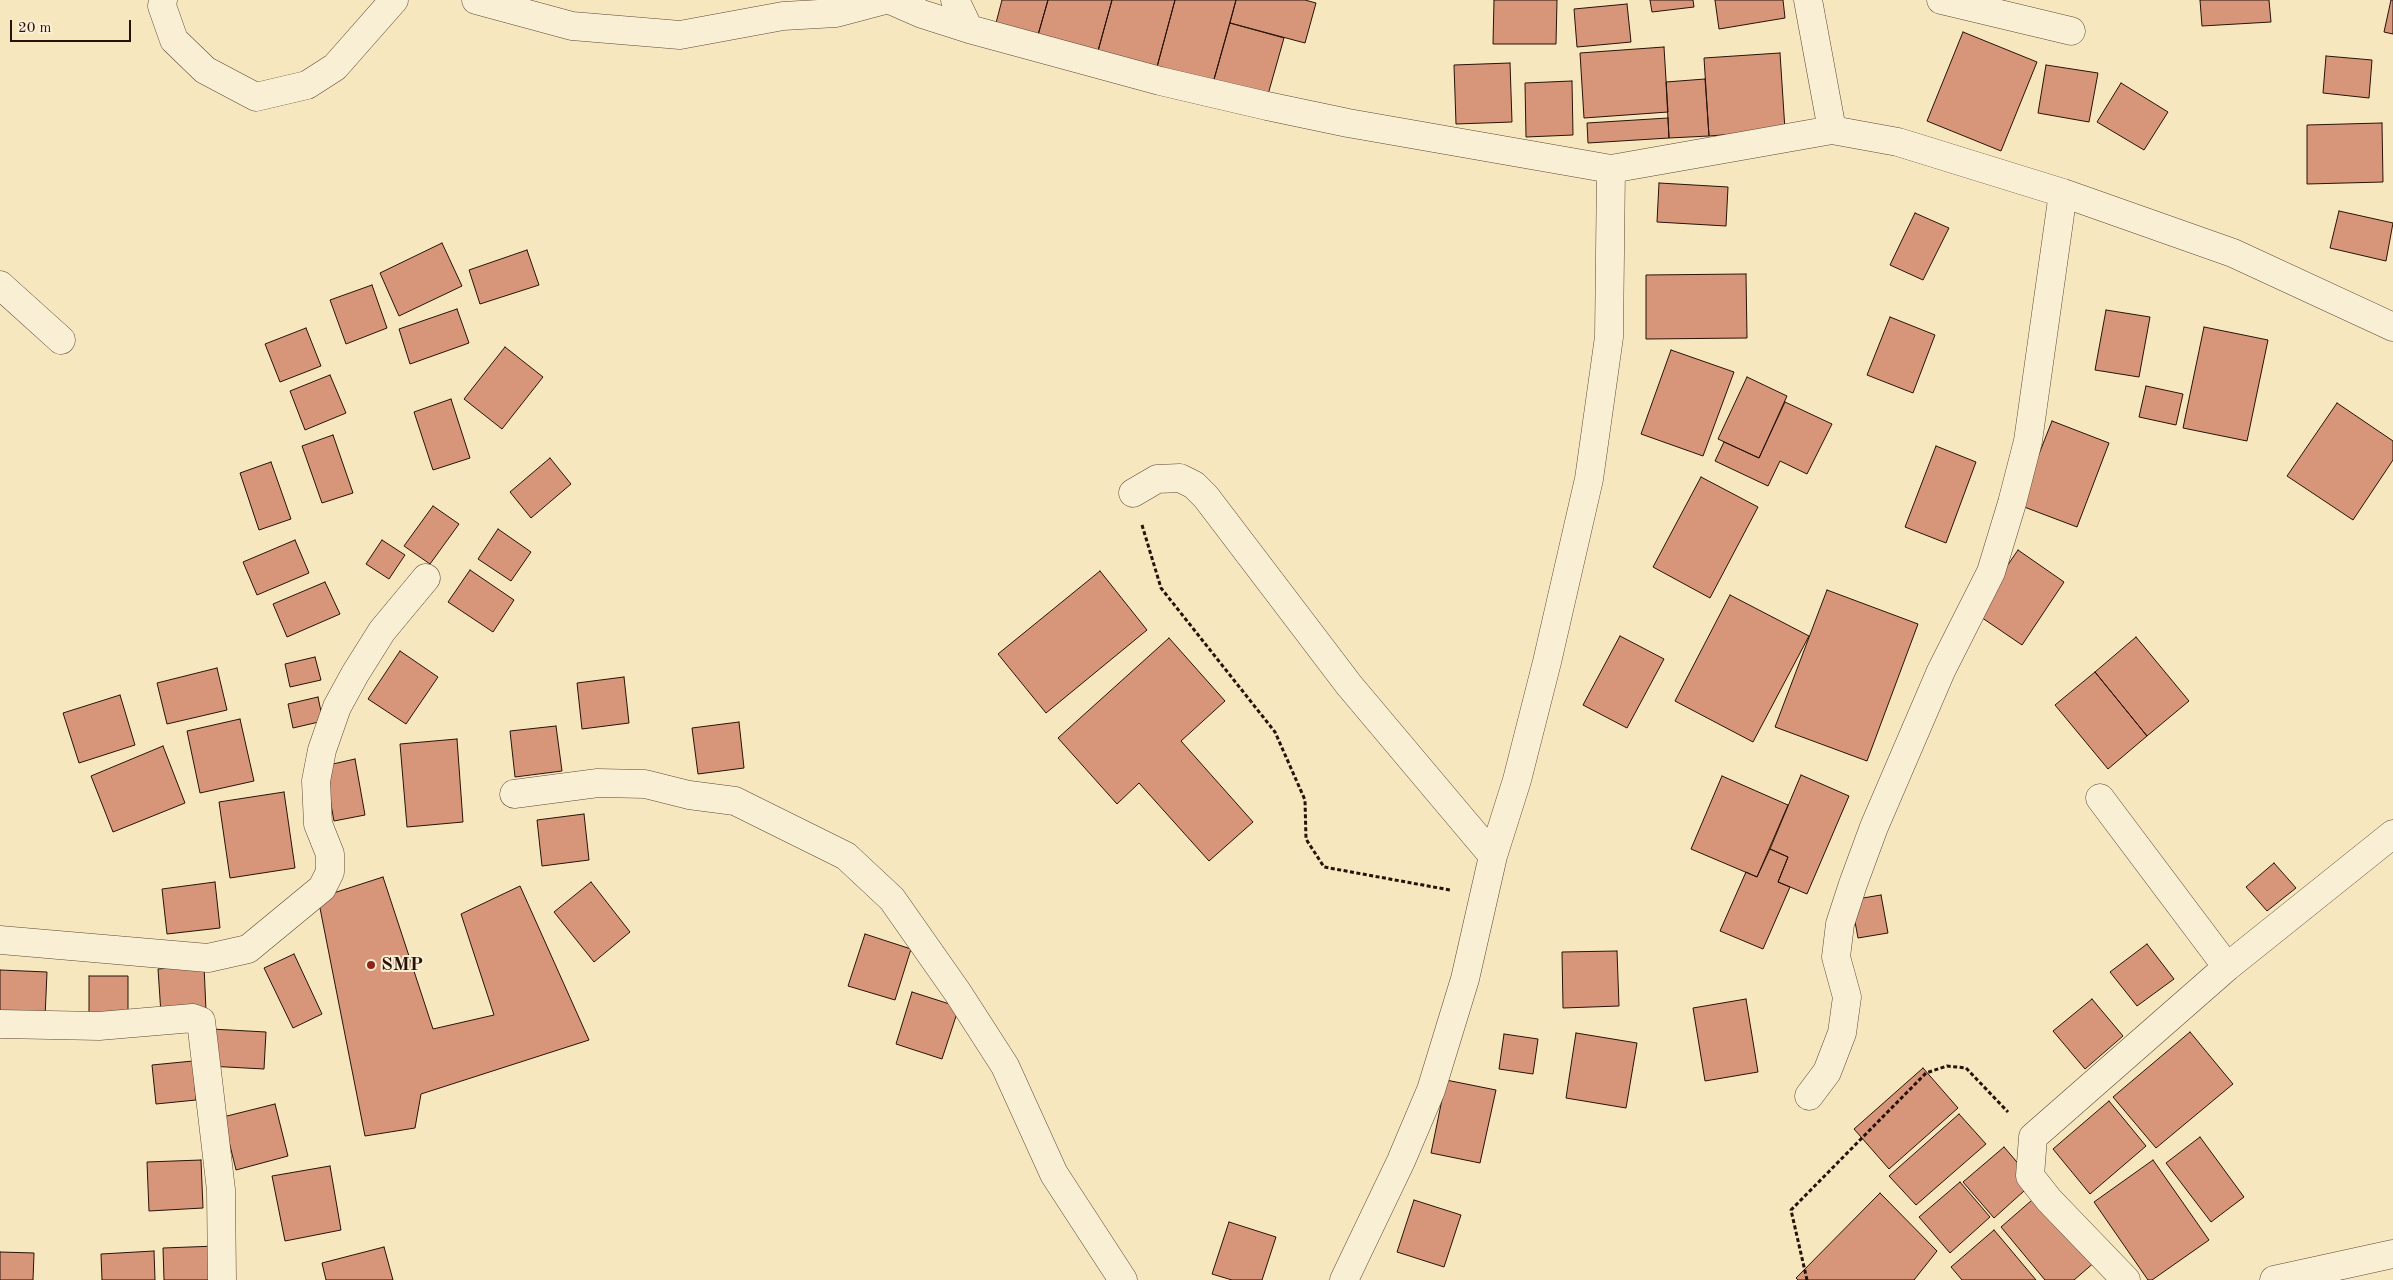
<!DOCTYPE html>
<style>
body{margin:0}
#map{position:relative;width:2393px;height:1280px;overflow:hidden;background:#f6e7be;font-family:"Old Standard TT",serif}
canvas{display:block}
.scale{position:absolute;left:10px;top:20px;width:121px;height:22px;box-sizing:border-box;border:2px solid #281207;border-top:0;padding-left:6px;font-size:15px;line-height:18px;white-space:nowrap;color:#281207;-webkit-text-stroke:4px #f9efd5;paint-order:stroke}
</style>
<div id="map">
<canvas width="2393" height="1280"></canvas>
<div class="scale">20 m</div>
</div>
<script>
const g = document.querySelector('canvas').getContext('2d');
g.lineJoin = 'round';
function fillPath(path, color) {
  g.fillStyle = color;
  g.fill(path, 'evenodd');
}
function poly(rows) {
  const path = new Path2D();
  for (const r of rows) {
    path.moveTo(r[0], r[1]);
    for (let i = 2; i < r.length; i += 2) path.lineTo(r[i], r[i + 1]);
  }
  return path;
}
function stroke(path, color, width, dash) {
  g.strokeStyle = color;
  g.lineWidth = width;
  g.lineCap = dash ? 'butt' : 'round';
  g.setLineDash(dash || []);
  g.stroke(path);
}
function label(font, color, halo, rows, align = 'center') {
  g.font = font + ' "Old Standard TT",serif';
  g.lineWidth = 4;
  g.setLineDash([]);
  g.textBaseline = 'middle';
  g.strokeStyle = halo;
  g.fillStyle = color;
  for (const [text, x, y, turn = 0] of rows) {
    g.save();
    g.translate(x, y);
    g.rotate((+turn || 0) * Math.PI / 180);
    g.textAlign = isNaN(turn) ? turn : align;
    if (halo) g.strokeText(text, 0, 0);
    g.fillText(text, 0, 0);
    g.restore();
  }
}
const building = poly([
 [1002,0,1048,0,1038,35,996,23,1002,0],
 [1048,0,1112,0,1098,51,1038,35,1048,0],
 [1112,0,1175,0,1157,67,1098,51,1112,0],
 [1175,0,1236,0,1213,83,1157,67,1175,0],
 [1236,0,1305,0,1316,3,1305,43,1230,23,1236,0],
 [1494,0,1557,0,1556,44,1493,44,1494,0],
 [1650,0,1693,0,1694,7,1652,12,1650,0],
 [1715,0,1783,0,1785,18,1719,29,1715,0],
 [2200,0,2269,0,2271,22,2202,26,2200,0],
 [2391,0,2393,0,2393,34,2384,32,2391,0],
 [1627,4,1631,42,1577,47,1574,9,1627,4],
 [1230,23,1284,38,1267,98,1213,83,1230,23],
 [1963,32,2037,62,2001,151,1927,121,1963,32],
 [1664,47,1668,112,1584,118,1580,53,1664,47],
 [1780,53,1785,130,1709,136,1704,58,1780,53],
 [2326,56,2372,60,2369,98,2323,93,2326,56],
 [1510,63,1512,122,1456,124,1454,65,1510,63],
 [2046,65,2098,73,2089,122,2038,113,2046,65],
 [1705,79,1709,136,1669,138,1666,82,1705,79],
 [1572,81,1573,135,1526,137,1525,83,1572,81],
 [2121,83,2168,112,2144,150,2097,122,2121,83],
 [1668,118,1669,138,1588,143,1587,123,1668,118],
 [2382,123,2383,182,2307,184,2307,125,2382,123],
 [1659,183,1728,187,1726,226,1657,222,1659,183],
 [2339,211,2393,223,2386,261,2330,248,2339,211],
 [1915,213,1949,228,1923,280,1890,265,1915,213],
 [442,243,462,286,399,316,380,273,442,243],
 [527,250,539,285,480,304,469,270,527,250],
 [1746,274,1747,338,1646,339,1646,275,1746,274],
 [372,285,387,328,346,344,330,300,372,285],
 [457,309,469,343,410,364,399,329,457,309],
 [2106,310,2150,317,2139,377,2095,370,2106,310],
 [1890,317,1935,335,1913,393,1867,375,1890,317],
 [2204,327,2268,340,2247,441,2183,428,2204,327],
 [306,328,321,366,280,382,265,344,306,328],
 [505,347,543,377,502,429,464,399,505,347],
 [1671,350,1734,372,1703,456,1641,434,1671,350],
 [330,375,346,413,305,430,290,391,330,375],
 [1747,377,1787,396,1759,458,1718,439,1747,377],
 [2146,386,2183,394,2176,425,2139,417,2146,386],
 [451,399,470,458,433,470,414,412,451,399],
 [1785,402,1832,424,1807,474,1780,461,1768,486,1715,461,1724,442,1759,458,1785,402],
 [2337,403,2393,441,2393,460,2353,520,2287,476,2337,403],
 [2052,421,2109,443,2077,527,2019,505,2052,421],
 [333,435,353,493,322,503,302,446,333,435],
 [1936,446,1976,462,1946,543,1905,527,1936,446],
 [550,458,571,484,531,518,510,492,550,458],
 [271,462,291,519,259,530,240,473,271,462],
 [1701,477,1758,507,1710,598,1653,567,1701,477],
 [433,506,459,524,430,564,404,546,433,506],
 [498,529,531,552,511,581,478,559,498,529],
 [295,540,309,573,257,595,243,562,295,540],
 [382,540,405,555,389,579,366,564,382,540],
 [2018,550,2064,582,2022,645,1975,613,2018,550],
 [470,570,514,600,493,632,448,602,470,570],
 [1100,571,1147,630,1046,713,998,654,1100,571],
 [325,582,340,614,287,637,273,604,325,582],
 [1827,590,1918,624,1867,761,1775,727,1827,590],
 [1730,595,1809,636,1753,742,1675,701,1730,595],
 [1620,636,1664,659,1627,728,1583,705,1620,636],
 [2136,637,2189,701,2147,736,2095,672,2136,637],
 [1169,638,1225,701,1181,741,1253,822,1209,861,1139,783,1117,804,1058,738,1169,638],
 [400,651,438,677,406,724,368,699,400,651],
 [315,657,321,680,290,687,285,664,315,657],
 [217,668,227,710,167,724,157,683,217,668],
 [2095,672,2147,736,2108,769,2055,705,2095,672],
 [624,677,629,723,582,729,577,683,624,677],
 [120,695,135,745,79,763,63,713,120,695],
 [318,697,323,721,293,728,288,704,318,697],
 [240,719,254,781,200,793,187,731,240,719],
 [739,722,744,768,698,774,692,728,739,722],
 [556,726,562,771,515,777,510,731,556,726],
 [457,739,463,822,407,827,400,744,457,739],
 [163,746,185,803,113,832,91,776,163,746],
 [355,759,365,815,334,821,324,766,355,759],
 [1801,775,1849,796,1807,894,1778,882,1788,857,1770,849,1801,775],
 [1722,776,1788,805,1757,877,1691,849,1722,776],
 [284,792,295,868,230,878,219,802,284,792],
 [584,814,589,860,542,866,537,820,584,814],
 [1770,849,1788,857,1778,882,1790,887,1763,949,1720,931,1746,872,1757,877,1770,849],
 [2274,863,2296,888,2267,911,2246,887,2274,863],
 [383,877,433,1029,494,1015,461,914,520,886,589,1040,421,1094,415,1128,365,1136,318,898,383,877],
 [215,882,220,928,167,934,162,889,215,882],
 [591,882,630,932,594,962,554,912,591,882],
 [1881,895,1888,933,1858,938,1851,900,1881,895],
 [865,934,911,949,895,1000,848,986,865,934],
 [2147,944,2174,979,2137,1006,2110,972,2147,944],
 [1617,951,1619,1006,1563,1008,1562,952,1617,951],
 [294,954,322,1014,293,1028,264,968,294,954],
 [204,965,206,1011,161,1014,158,969,204,965],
 [0,970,47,972,45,1018,0,1017,0,970],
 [89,976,128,976,128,1013,89,1013,89,976],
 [912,992,959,1007,942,1059,896,1044,912,992],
 [1746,999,1758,1072,1705,1081,1693,1008,1746,999],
 [2092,999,2123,1036,2085,1069,2053,1031,2092,999],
 [211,1029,266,1032,264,1069,208,1066,211,1029],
 [2190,1032,2233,1084,2156,1148,2113,1097,2190,1032],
 [1576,1033,1637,1043,1626,1108,1566,1098,1576,1033],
 [1504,1034,1538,1039,1533,1074,1499,1069,1504,1034],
 [193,1061,196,1100,156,1104,152,1065,193,1061],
 [1923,1068,1958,1108,1889,1169,1854,1129,1923,1068],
 [1446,1080,1496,1090,1480,1163,1431,1153,1446,1080],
 [2109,1101,2146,1146,2090,1194,2053,1149,2109,1101],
 [275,1104,288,1156,236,1170,223,1117,275,1104],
 [1959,1114,1986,1144,1916,1205,1889,1176,1959,1114],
 [2200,1137,2244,1197,2211,1222,2166,1163,2200,1137],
 [2004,1147,2034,1182,1994,1218,1963,1182,2004,1147],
 [201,1160,203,1208,149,1211,147,1162,201,1160],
 [2153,1160,2209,1240,2152,1280,2148,1280,2094,1202,2153,1160],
 [330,1166,341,1230,285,1241,272,1176,330,1166],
 [1960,1182,1990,1217,1950,1253,1919,1217,1960,1182],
 [1880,1193,1937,1251,1914,1280,1798,1280,1796,1278,1880,1193],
 [2039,1194,2096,1261,2074,1280,2045,1280,2001,1227,2039,1194],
 [1414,1200,1461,1215,1444,1267,1397,1252,1414,1200],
 [1229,1222,1276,1237,1262,1280,1232,1280,1212,1274,1229,1222],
 [1994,1230,2036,1280,1962,1280,1951,1267,1994,1230],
 [217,1246,217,1280,164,1280,163,1248,217,1246],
 [384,1247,393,1280,326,1280,322,1263,384,1247],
 [154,1251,155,1280,102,1280,101,1254,154,1251],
 [0,1252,34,1253,33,1280,0,1280,0,1252]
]);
const path = poly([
 [1142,525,1161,588,1275,732,1305,800,1306,839,1324,867,1450,890],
 [1807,1280,1791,1210,1926,1073,1947,1066,1966,1068,2008,1112]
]);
const minor = poly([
 [163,0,162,6,174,40,205,70,256,97,307,85,335,67,394,0],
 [476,0,572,26,680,35,783,16,836,13,885,0],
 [890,0,922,14,969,29,1160,81,1267,106,1348,123,1611,169],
 [955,0,969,29],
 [1808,0,1832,130],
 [1941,0,2071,31],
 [0,285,61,340],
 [1133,493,1157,479,1180,478,1194,485,1206,497,1349,685,1493,856],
 [514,794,598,783,645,784,689,795,735,801,846,856,892,899,958,993,1005,1066,1054,1174,1123,1280],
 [2100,798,2227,967,2033,1137,2030,1176,2049,1200,2126,1280],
 [0,940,208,958,248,949,322,888,330,872,330,854,318,824,316,781,322,750,337,707,355,674,382,631,426,578],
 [2227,967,2393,834],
 [0,1024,99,1026,193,1018,201,1021,221,1190,222,1280],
 [1809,1096,1827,1072,1842,1033,1847,997,1836,957,1840,924,1853,884,1874,827,1941,671,1991,572,2012,503,2028,441,2063,193],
 [1344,1280,1401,1161,1431,1090,1465,979,1493,856,1517,780,1547,662,1589,479,1609,337,1611,169,1832,130,1898,142,2063,193,2233,253,2393,327],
 [2274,1280,2393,1254]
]);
const markers = [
 [371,965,5,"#8f2418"]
];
const poiNames = [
 ["SMP",381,965]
];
fillPath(building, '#d7967a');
stroke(building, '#281207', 1);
stroke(minor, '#5c4735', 29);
stroke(path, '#281207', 3, [4, 2.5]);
stroke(minor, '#f9efd5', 28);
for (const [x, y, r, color] of markers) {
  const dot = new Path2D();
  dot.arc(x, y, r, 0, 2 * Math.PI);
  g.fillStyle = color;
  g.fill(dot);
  stroke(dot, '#f9efd5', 2);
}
label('bold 19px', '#281207', '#f9efd5', poiNames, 'left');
</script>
